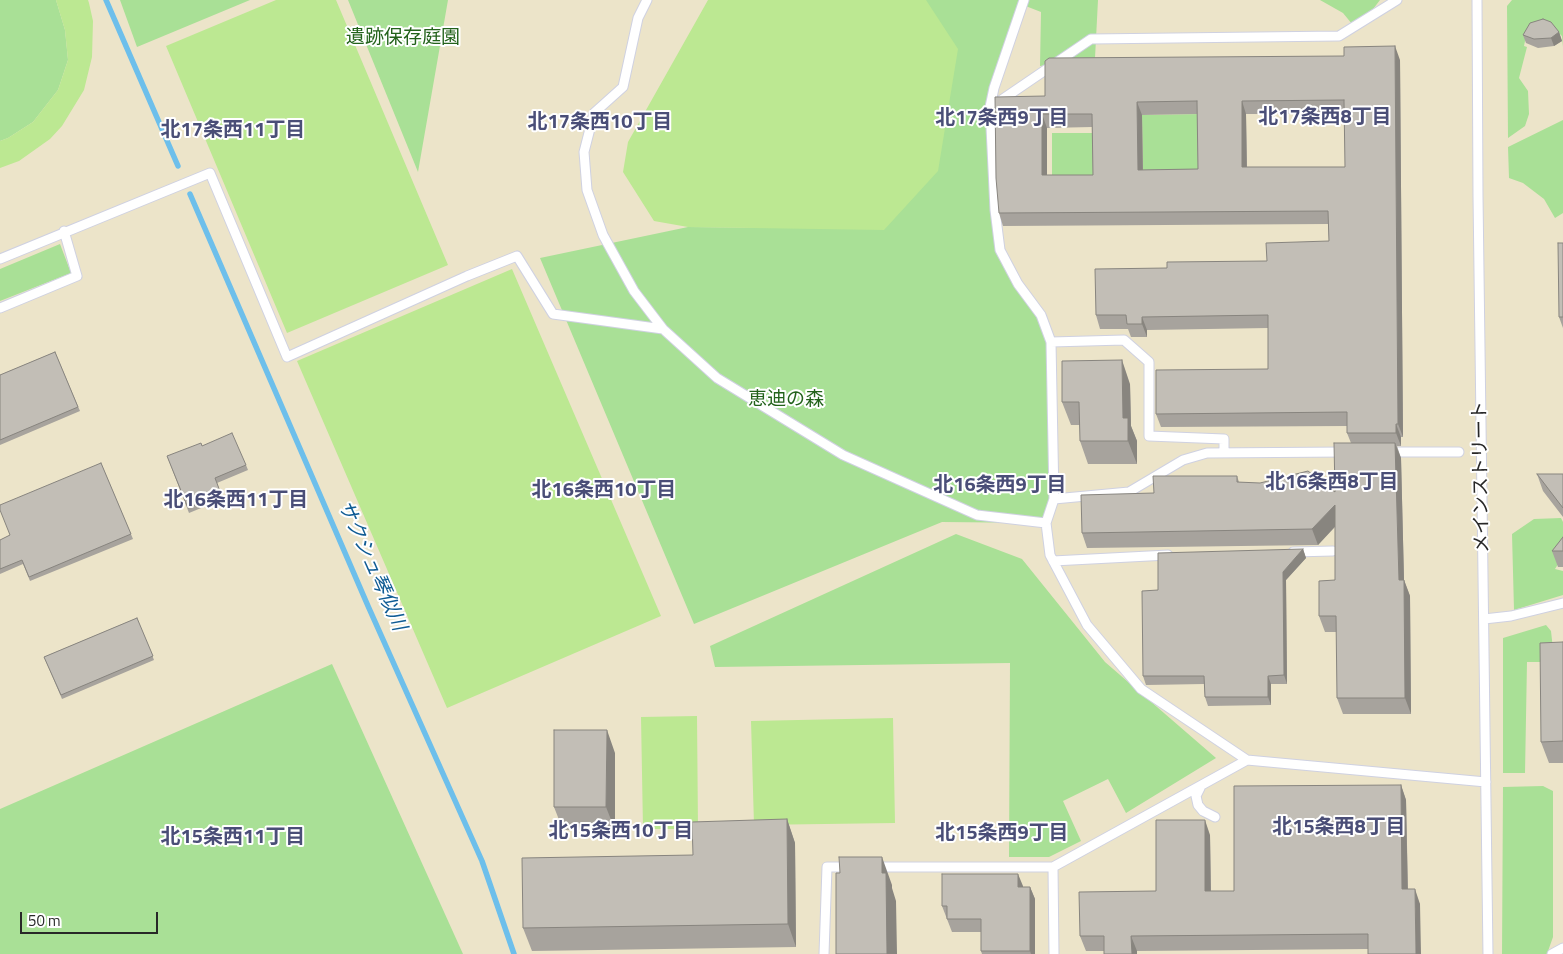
<!DOCTYPE html>
<meta charset="utf-8">
<style>
body{margin:0}
#map{position:relative;width:1563px;height:954px;overflow:hidden;background:#eae4da;font-family:"Titillium Web",sans-serif}
canvas{display:block}
.scale{position:absolute;left:20px;top:912px;width:138px;height:22px;box-sizing:border-box;border:2px solid #282828;border-top:0;padding-left:6px;font-size:15px;line-height:18px;white-space:nowrap;color:#282828;-webkit-text-stroke:4px #fff;paint-order:stroke}
</style>
<div id="map">
<canvas width="1563" height="954"></canvas>
<div class="scale">50 m</div>
</div>
<script>
const g = document.querySelector('canvas').getContext('2d');
g.lineJoin = 'round';
function fillPath(path, color) {
  g.fillStyle = color;
  g.fill(path, 'evenodd');
}
function poly(rows) {
  const path = new Path2D();
  for (const r of rows) {
    path.moveTo(r[0], r[1]);
    for (let i = 2; i < r.length; i += 2) path.lineTo(r[i], r[i + 1]);
  }
  return path;
}
function stroke(path, color, width, dash) {
  g.strokeStyle = color;
  g.lineWidth = width;
  g.lineCap = dash ? 'butt' : 'round';
  g.setLineDash(dash || []);
  g.stroke(path);
}
function label(font, color, halo, rows, align = 'center') {
  g.font = font + ' "Titillium Web","Noto Sans JP",sans-serif';
  g.lineWidth = 4;
  g.setLineDash([]);
  g.textBaseline = 'middle';
  g.strokeStyle = halo;
  g.fillStyle = color;
  for (const [text, x, y, turn = 0] of rows) {
    g.save();
    g.translate(x, y);
    g.rotate((+turn || 0) * Math.PI / 180);
    g.textAlign = isNaN(turn) ? turn : align;
    if (halo) g.strokeText(text, 0, 0);
    g.fillText(text, 0, 0);
    g.restore();
  }
}
const education = poly([
 [0,0,1563,0,1563,954,0,954]
]);
const green = poly([
 [0,0,56,0,65,30,68,60,58,90,33,122,8,138,0,141],
 [120,0,250,0,137,47],
 [348,0,448,0,418,172],
 [708,0,1098,0,1095,58,1040,66,1041,12,1023,5,990,107,1000,250,1041,315,1051,342,1054,499,1046,523,942,522,694,624,540,258,688,227,786,228],
 [1320,0,1380,0,1357,30,1343,13],
 [1512,0,1563,0,1563,47,1562,36,1549,24,1526,36,1524,46,1527,47,1519,78,1528,91,1529,114,1525,126,1508,138,1507,6],
 [1202,114,1203,182,1143,183,1142,115],
 [1563,120,1563,213,1555,218,1544,199,1523,183,1509,178,1508,147],
 [1052,133,1095,133,1095,186,1052,186],
 [60,244,71,273,0,301,0,269],
 [1561,518,1563,522,1563,556,1555,569,1563,571,1563,595,1514,610,1512,534,1534,519],
 [956,534,1022,559,1105,662,1216,758,1126,813,1108,779,1063,801,1081,841,1049,857,1009,857,1010,663,715,667,710,646],
 [1546,625,1551,631,1553,649,1563,662,1527,662,1525,773,1503,773,1503,638],
 [332,664,463,954,0,954,0,809],
 [1543,786,1553,791,1553,937,1547,954,1502,954,1503,787]
]);
const pitch = poly([
 [56,0,88,0,89,3,93,21,92,57,84,90,62,126,50,139,19,161,0,168,0,141,8,138,33,122,58,90,68,60,65,30],
 [276,0,336,0,448,265,287,333,166,46],
 [708,0,926,0,958,49,938,171,884,230,688,227,654,221,623,172,628,142],
 [512,269,661,616,447,708,297,361],
 [697,716,698,829,643,829,641,717],
 [893,718,895,823,754,825,751,721]
]);
const stream = poly([
 [106,0,178,166],
 [190,194,368,606,482,861,514,954]
]);
const service = poly([
 [647,0,638,18,623,87,594,113,584,152,587,190,603,235,634,291,663,329],
 [1024,0,994,88,990,107,995,210,1000,250,1018,284,1041,315,1051,342,1054,499,1046,523],
 [1477,0,1478,196,1488,954],
 [997,103,1091,39,1339,36,1397,0],
 [0,259,210,173,287,357,467,276,517,256,553,314,663,329,717,378,843,455,977,515,1046,523,1050,555,1087,625,1141,689,1247,760],
 [0,308,77,276,64,231],
 [1051,342,1124,340,1149,362,1149,436,1224,439,1224,452],
 [1387,452,1459,452],
 [1054,499,1129,492,1183,460,1207,453,1346,452],
 [1293,552,1333,551],
 [1053,561,1168,555],
 [1484,619,1511,616,1563,603],
 [1200,788,1196,796,1198,805,1203,811,1215,817],
 [875,867,1053,867],
 [824,954,827,867,852,867],
 [1054,954,1053,867,1247,760,1486,782],
 [1552,954,1563,948]
]);
const wall = poly([
 [1559,32,1562,41,1554,46,1538,48,1526,43,1523,35],
 [1400,60,1403,437,1401,437,1401,446,1397,446,1401,458,1404,580,1410,596,1411,714,1343,714,1337,698,1337,632,1325,632,1319,616,1335,580,1335,527,1318,545,1087,548,1082,533,1154,493,1237,476,1239,482,1335,492,1351,443,1347,433,1347,426,1161,427,1156,414,1268,369,1268,328,1147,330,1147,337,1131,337,1128,329,1100,329,1096,315,1167,268,1267,261,1329,241,1328,224,1003,226,999,213,1045,96],
 [1197,114,1198,169,1143,170,1142,115],
 [1246,114,1345,114,1345,167,1247,167],
 [1092,127,1093,175,1047,175,1047,128],
 [1563,243,1563,328,1559,317],
 [55,352,80,411,0,445,0,375],
 [1130,384,1131,426,1137,441,1137,464,1088,464,1080,441,1080,425,1071,425,1062,402],
 [202,446,246,465,248,470,217,483,223,499,189,513,167,456],
 [101,463,133,539,30,581,23,564,0,574,0,540,10,535],
 [1537,474,1563,474,1563,517,1543,491],
 [1563,537,1563,567,1558,567,1552,551],
 [1303,549,1306,558,1286,580,1287,684,1271,684,1271,705,1208,706,1205,697,1204,684,1146,685,1143,676,1158,590],
 [137,618,154,660,62,699,44,657],
 [1563,642,1563,763,1549,763,1541,742],
 [615,753,615,830,563,830,554,807],
 [1401,785,1406,800,1408,889,1420,904,1368,949,1137,951,1137,954,1104,954,1104,951,1086,951,1080,936,1156,891,1210,835,1211,891,1234,891],
 [787,819,795,843,796,947,532,951,523,928,693,855],
 [1023,887,1030,887,1035,899,1035,954,982,954,981,951,981,932,952,932,942,906]
]);
const shadedWall = poly([
 [1559,32,1562,41,1554,46,1551,38],
 [1395,46,1400,60,1403,437,1398,424],
 [1242,101,1246,114,1247,180,1242,167],
 [1137,102,1142,115,1143,183,1138,170],
 [1042,114,1047,128,1047,188,1042,175],
 [1142,317,1147,330,1147,337,1142,324],
 [1122,360,1130,384,1131,426,1137,441,1137,464,1128,441,1123,418],
 [1396,424,1401,437,1401,446,1396,433],
 [1395,443,1401,458,1404,580,1410,596,1411,714,1405,698,1399,580],
 [1335,505,1340,521,1318,545,1312,529],
 [1303,549,1306,558,1286,580,1287,684,1284,675,1283,572],
 [1268,676,1271,684,1271,705,1268,697],
 [607,730,615,753,615,830,606,807],
 [1401,785,1406,800,1408,904,1402,889],
 [787,819,795,843,796,947,788,924],
 [1205,820,1210,835,1211,906,1205,891],
 [882,857,892,885,892,888,896,901,897,954,887,954,882,873],
 [1018,874,1023,886,1023,899,1018,887],
 [1030,887,1035,899,1035,954,1031,954,1030,951],
 [1415,889,1420,904,1421,954,1416,954],
 [1131,936,1137,951,1137,954,1132,954]
]);
const building = poly([
 [1543,19,1551,22,1559,32,1551,38,1534,39,1523,35,1530,23,1543,19],
 [1395,46,1398,424,1396,424,1396,433,1347,433,1347,412,1156,414,1156,370,1268,369,1268,315,1142,317,1142,324,1127,324,1126,315,1096,315,1095,269,1167,268,1167,262,1267,261,1266,243,1329,241,1328,211,999,213,996,178,995,97,1045,96,1045,61,1049,58,1344,56,1344,47,1395,46],
 [1344,100,1345,167,1242,167,1242,101,1344,100],
 [1197,101,1198,169,1138,170,1137,102,1197,101],
 [1042,114,1092,114,1093,175,1042,175,1042,114],
 [1558,243,1563,243,1563,317,1559,317,1558,243],
 [55,352,78,407,0,440,0,375,55,352],
 [1122,360,1123,418,1128,418,1128,441,1080,441,1079,402,1062,402,1062,361,1122,360],
 [232,433,246,465,215,478,221,494,188,508,167,456,201,443,202,446,232,433],
 [1334,443,1395,443,1399,580,1404,580,1405,698,1337,698,1336,616,1319,616,1319,581,1335,580,1335,505,1312,529,1082,533,1081,495,1154,493,1153,476,1237,476,1237,482,1260,483,1308,471,1335,492,1334,443],
 [101,463,131,534,29,577,22,560,0,569,0,540,10,535,0,510,0,505,101,463],
 [1537,474,1563,474,1563,508,1537,474],
 [1563,537,1563,551,1552,551,1563,537],
 [1303,549,1283,572,1284,675,1268,676,1268,697,1205,697,1204,676,1143,676,1142,591,1158,590,1158,553,1303,549],
 [137,618,153,656,61,695,44,657,137,618],
 [1563,642,1563,741,1541,742,1540,643,1563,642],
 [554,730,607,730,606,807,554,807,554,730],
 [1401,785,1402,889,1415,889,1416,954,1368,954,1368,934,1131,936,1132,954,1104,954,1104,936,1080,936,1079,892,1156,891,1156,820,1205,820,1205,891,1234,891,1234,786,1401,785],
 [787,819,788,924,523,928,522,858,693,855,692,822,787,819],
 [839,857,882,857,882,873,886,873,887,954,836,954,836,873,840,873,839,857],
 [942,874,1018,874,1018,887,1030,887,1030,951,981,951,981,919,947,919,947,906,942,906,942,874]
]);
const parkNames = [
 ["遺跡保存庭園",403,38],
 ["恵迪の森",786,400]
];
const streetNames = [
 ["メインストリート",1482,477,-91]
];
const neighbourhoodNames = [
 ["北17条西8丁目",1325,118],
 ["北17条西9丁目",1002,119],
 ["北17条西10丁目",600,123],
 ["北17条西11丁目",233,131],
 ["北16条西8丁目",1332,483],
 ["北16条西9丁目",1000,486],
 ["北16条西10丁目",604,491],
 ["北16条西11丁目",236,501],
 ["北15条西8丁目",1339,828],
 ["北15条西10丁目",621,832],
 ["北15条西9丁目",1002,834],
 ["北15条西11丁目",233,838]
];
const waterNames = [
 ["サクシュ琴似川",371,566,66]
];
fillPath(education, '#ece4c9');
fillPath(green, '#a9e096');
fillPath(pitch, '#bce892');
stroke(stream, '#6dbfeb', 5.5);
stroke(service, '#cfd1e1', 11);
stroke(service, '#fff', 9);
fillPath(wall, '#a7a39d');
fillPath(shadedWall, '#88857f');
fillPath(building, '#c2beb6');
stroke(building, '#88857f', 1);
label('19px', '#23621b', '#fff', parkNames);
label('19px', '#282828', '#fff', streetNames);
label('bold 20px', '#4a4e77', '#fff', neighbourhoodNames);
label('italic 20px', '#105c94', '#fff', waterNames);
</script>
